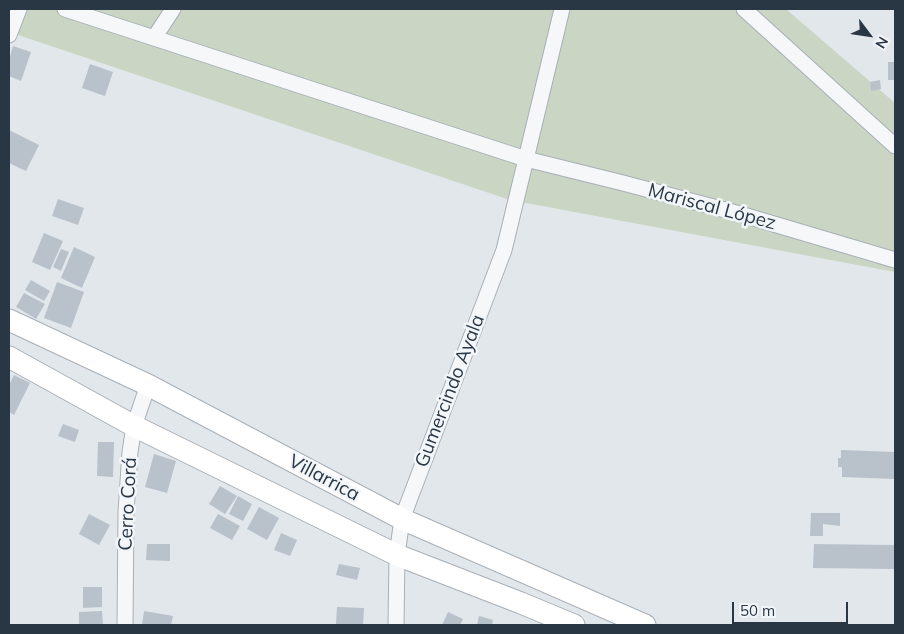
<!DOCTYPE html>
<meta charset="utf-8">
<style>
body{margin:0}
#map{position:relative;width:904px;height:634px;overflow:hidden;background:#e2e7ec;font-family:Mulish,sans-serif}
canvas{display:block}
.frame{position:absolute;inset:0;border:10px solid #293745;pointer-events:none}
.north{position:absolute;left:844px;top:10px;width:50px;height:50px;-webkit-text-stroke:4px #f3f6f9;paint-order:stroke;rotate:121deg;font-size:14px;font-weight:700;line-height:20px;text-align:center;color:#293745}
.north::after{content:'';display:block;margin:auto;width:18px;height:22px;background:#293745;clip-path:polygon(50% 0,100% 100%,50% 72%,0 100%)}
.scale{position:absolute;left:732px;top:602px;width:116px;height:22px;box-sizing:border-box;border:2px solid #293745;border-top:0;padding-left:6px;font-size:15px;line-height:18px;white-space:nowrap;color:#293745;-webkit-text-stroke:4px #f3f6f9;paint-order:stroke}
</style>
<div id="map">
<canvas width="904" height="634"></canvas>
<div class="frame"></div>
<div class="north">N</div>
<div class="scale">50 m</div>
</div>
<script>
const g = document.querySelector('canvas').getContext('2d');
g.lineJoin = 'round';
function fillPath(path, color) {
  g.fillStyle = color;
  g.fill(path, 'evenodd');
}
function poly(rows) {
  const path = new Path2D();
  for (const r of rows) {
    path.moveTo(r[0], r[1]);
    for (let i = 2; i < r.length; i += 2) path.lineTo(r[i], r[i + 1]);
  }
  return path;
}
function stroke(path, color, width, dash) {
  g.strokeStyle = color;
  g.lineWidth = width;
  g.lineCap = dash ? 'butt' : 'round';
  g.setLineDash(dash || []);
  g.stroke(path);
}
function label(font, color, halo, rows, align = 'center') {
  g.font = font + ' Mulish,sans-serif';
  g.lineWidth = 5;
  g.setLineDash([]);
  g.textBaseline = 'middle';
  g.strokeStyle = halo;
  g.fillStyle = color;
  for (const [text, x, y, turn = 0] of rows) {
    g.save();
    g.translate(x, y);
    g.rotate((+turn || 0) * Math.PI / 180);
    g.textAlign = isNaN(turn) ? turn : align;
    if (halo) g.strokeText(text, 0, 0);
    g.fillText(text, 0, 0);
    g.restore();
  }
}
const green = poly([
 [9,9,786,9,895,103,895,272,510,200,9,32]
]);
const building = poly([
 [13,46,31,52,21,81,9,76,9,60],
 [888,62,895,62,895,80,888,80],
 [90,64,113,72,105,96,82,88],
 [880,80,881,89,871,91,870,82],
 [9,130,39,145,26,171,9,163],
 [58,199,84,208,78,225,52,216],
 [44,233,63,241,50,270,32,262],
 [74,247,95,257,82,288,61,278],
 [61,249,69,252,61,271,53,267],
 [31,280,50,291,44,301,25,290],
 [57,282,84,292,71,328,44,318],
 [24,293,45,304,36,319,16,307],
 [14,375,30,383,14,415,9,412,9,385],
 [63,424,79,430,75,442,58,436],
 [98,442,114,442,113,477,97,476],
 [841,450,895,452,895,479,842,477,842,467,838,467,838,458,841,458],
 [154,454,176,461,167,493,145,487],
 [220,486,237,496,225,514,209,504],
 [238,496,252,504,243,521,229,514],
 [259,507,279,518,267,540,247,529],
 [811,513,840,513,840,526,823,524,823,536,810,536],
 [89,514,110,525,99,545,79,534],
 [218,514,240,526,232,540,210,528],
 [281,533,297,540,290,556,274,550],
 [147,544,170,544,170,561,146,560],
 [814,544,895,545,895,569,813,568],
 [339,564,360,568,357,580,336,575],
 [83,587,102,587,102,607,83,608],
 [337,607,364,608,363,625,336,624],
 [102,611,103,625,79,625,79,612],
 [144,611,173,616,171,625,142,625],
 [448,612,463,619,460,625,442,625],
 [479,616,493,620,492,625,477,625]
]);
const street = poly([
 [65,9,526,159,623,183,740,214,895,260],
 [744,9,895,146],
 [9,35,19,9],
 [154,38,173,9],
 [125,625,126,512,130,452,134,426,148,385],
 [396,625,397,555,402,519,504,250,526,159,562,9]
]);
const secondary = poly([
 [9,320,148,385,402,519,645,625],
 [9,357,134,426,397,555,521,603,574,625]
]);
const streetNames = [
 ["Mariscal López",712,207,15],
 ["Gumercindo Ayala",450,391,-69],
 ["Villarrica",324,478,28],
 ["Cerro Corá",128,504,-87]
];
fillPath(green, '#cad6c3');
fillPath(building, '#b9c1ca');
stroke(street, '#a7afb7', 17);
stroke(secondary, '#a7afb7', 23);
stroke(street, '#f6f7f9', 15);
stroke(secondary, '#fff', 21);
label('19px', '#293745', '#f3f6f9', streetNames);
</script>
